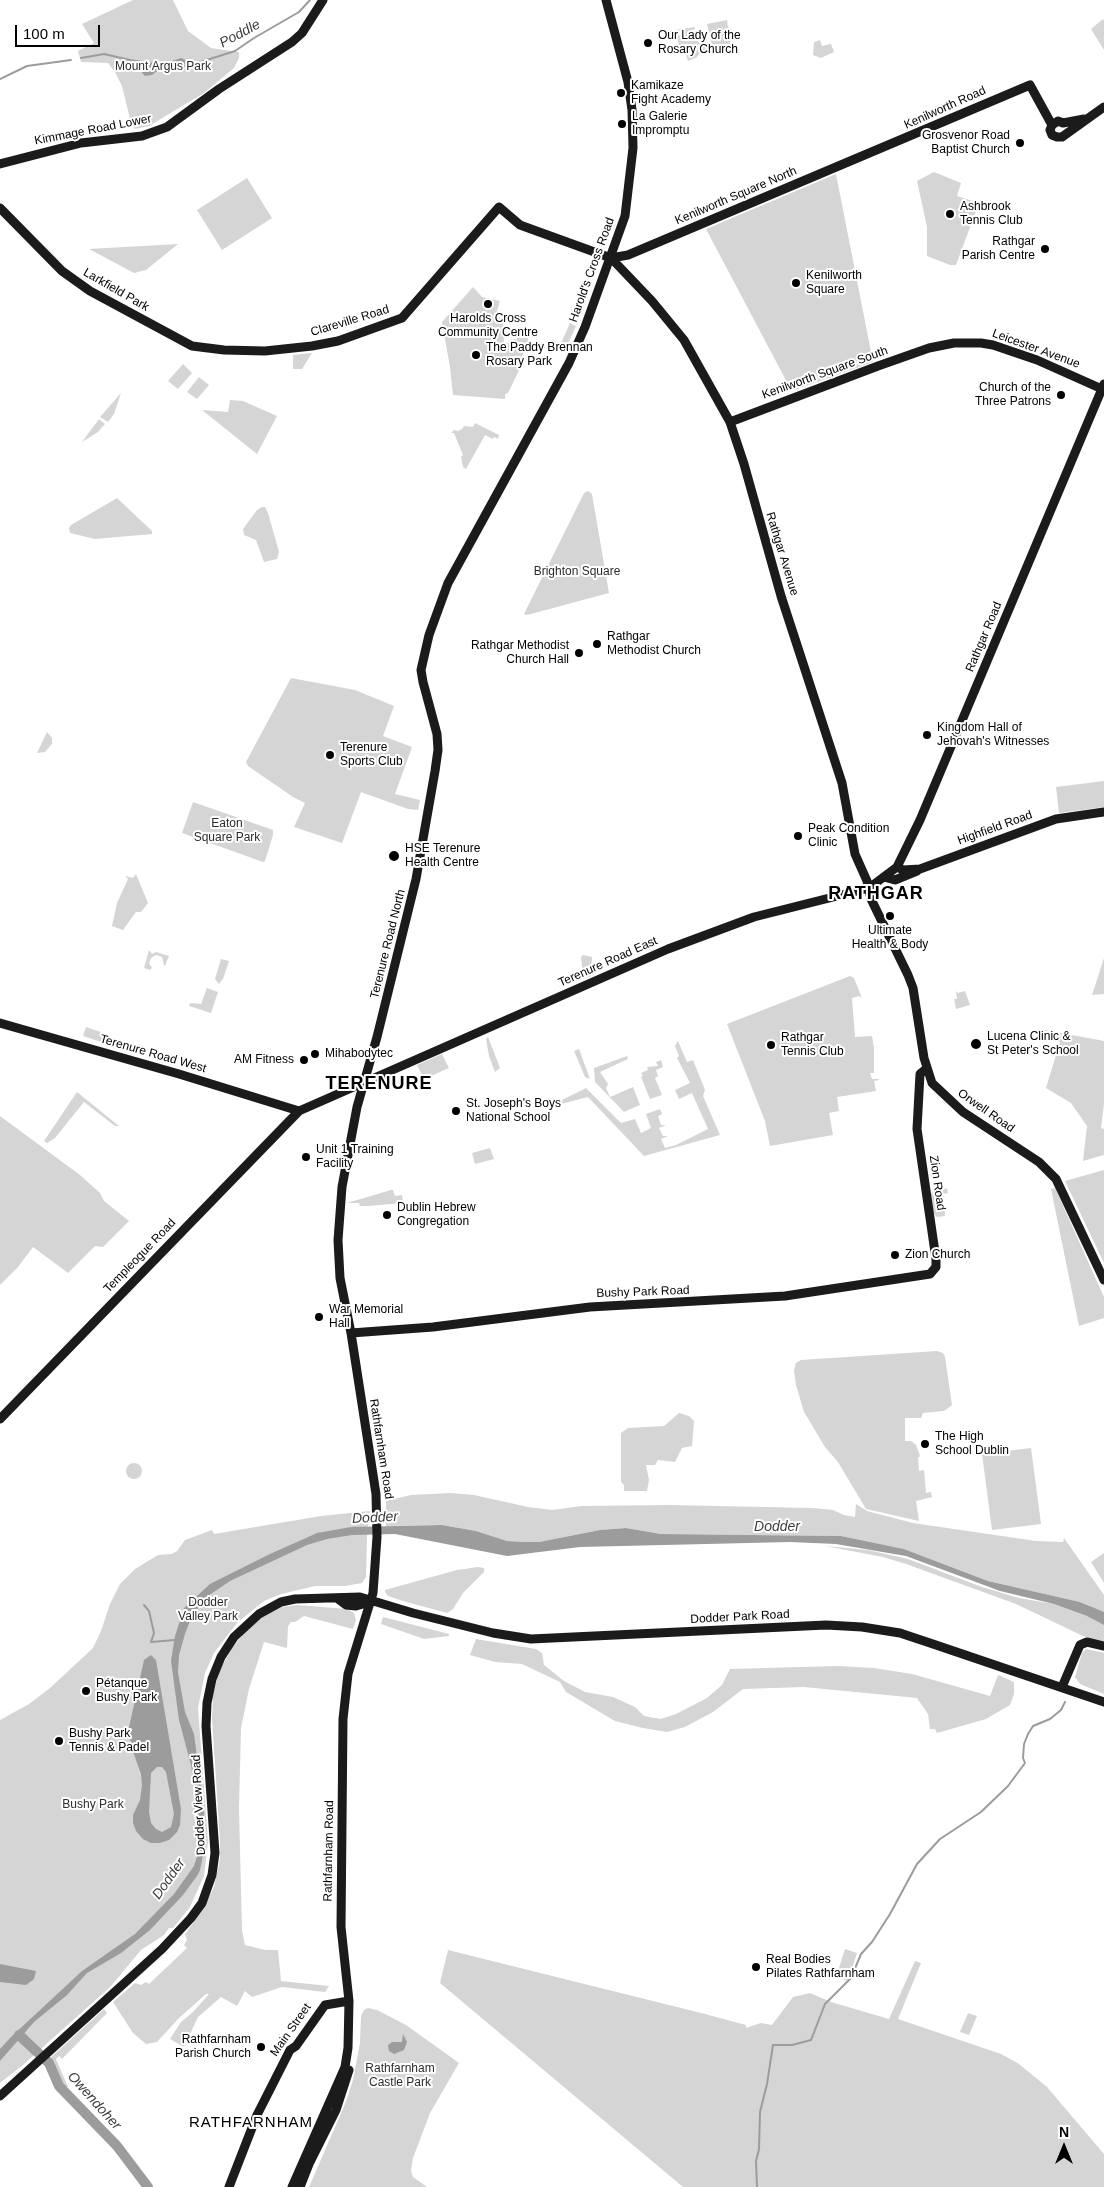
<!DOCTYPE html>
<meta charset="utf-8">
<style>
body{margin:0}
#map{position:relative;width:1104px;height:2187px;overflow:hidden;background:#fff;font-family:Helvetica,sans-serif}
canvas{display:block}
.north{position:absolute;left:1039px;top:2122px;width:50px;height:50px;-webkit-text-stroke:4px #fff;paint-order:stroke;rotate:0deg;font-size:14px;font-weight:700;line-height:20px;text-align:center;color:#000}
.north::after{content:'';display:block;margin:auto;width:18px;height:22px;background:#000;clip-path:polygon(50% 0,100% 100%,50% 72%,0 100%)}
.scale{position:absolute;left:15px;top:25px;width:85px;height:22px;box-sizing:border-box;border:2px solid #000;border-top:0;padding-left:6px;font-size:15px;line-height:18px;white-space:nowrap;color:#000;-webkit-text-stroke:4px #fff;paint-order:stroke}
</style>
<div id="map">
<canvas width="1104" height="2187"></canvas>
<div class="north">N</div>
<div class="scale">100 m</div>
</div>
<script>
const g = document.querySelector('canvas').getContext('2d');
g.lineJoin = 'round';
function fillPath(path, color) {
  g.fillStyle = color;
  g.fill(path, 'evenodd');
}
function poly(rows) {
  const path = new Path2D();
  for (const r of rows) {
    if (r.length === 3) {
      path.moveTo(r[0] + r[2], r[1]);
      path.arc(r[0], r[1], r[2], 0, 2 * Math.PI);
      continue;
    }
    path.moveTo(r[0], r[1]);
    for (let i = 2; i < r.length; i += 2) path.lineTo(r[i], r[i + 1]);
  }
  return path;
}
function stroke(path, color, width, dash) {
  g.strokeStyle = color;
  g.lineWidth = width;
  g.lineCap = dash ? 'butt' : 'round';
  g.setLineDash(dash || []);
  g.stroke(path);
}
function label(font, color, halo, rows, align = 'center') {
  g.font = font + ' Helvetica,sans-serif';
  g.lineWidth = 4;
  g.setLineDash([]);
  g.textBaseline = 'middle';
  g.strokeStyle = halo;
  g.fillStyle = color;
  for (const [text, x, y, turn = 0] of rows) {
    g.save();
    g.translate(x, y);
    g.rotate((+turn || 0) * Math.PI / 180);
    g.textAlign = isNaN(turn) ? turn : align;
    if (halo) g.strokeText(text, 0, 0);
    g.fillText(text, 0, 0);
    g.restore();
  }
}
const green = poly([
 [133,0,173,0,188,31,211,48,239,52,239,58,234,68,204,93,149,126,135,129,131,123,122,86,115,72,108,63,81,62,78,51,94,43,82,24],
 [1103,19,1104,21,1104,50,1091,29],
 [727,20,731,50,729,48,717,51,713,49,701,52,696,58,688,61,685,51,681,52,676,36,682,35,681,31,676,32,675,30,695,27,695,29,692,30,694,35,697,35,696,39,699,43,702,42,703,45,708,43,709,46,712,45,707,24],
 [820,40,822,46,831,44,834,52,821,58,813,55,814,42],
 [934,172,961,183,957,196,979,203,956,265,950,265,927,256,927,227,917,181],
 [836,174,873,362,795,390,789,386,706,229],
 [247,178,272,218,222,250,197,210],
 [178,244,146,270,134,273,89,249],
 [473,287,482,297,500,301,496,314,503,320,504,343,512,343,512,340,517,339,517,336,528,337,527,347,521,358,524,360,508,393,505,394,505,399,453,395,450,367,442,322],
 [570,323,576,326,564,353,558,350],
 [312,353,302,369,293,369,293,355],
 [183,364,192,373,178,389,168,381],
 [199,377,209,385,197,399,187,392],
 [121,393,114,414,108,422,100,417],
 [230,400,243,401,277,416,257,454,202,410,228,412],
 [99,419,105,424,98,432,82,442],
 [475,423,499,435,498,439,494,437,493,439,485,435,466,469,463,467,461,457,463,455,454,433,451,433,454,430,458,431,462,429,464,426,473,427],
 [588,491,592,494,609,593,527,615,524,614,584,493],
 [117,498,152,531,152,534,95,539,70,533,69,528,71,525],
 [262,507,265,507,268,513,279,552,277,559,264,562,256,540,244,535,243,529,257,510],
 [291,678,355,690,394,706,383,736,412,747,395,794,420,800,418,810,408,809,361,792,342,843,294,827,305,803,293,797,248,766,246,762],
 [47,732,52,738,52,744,45,752,37,753],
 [1104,781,1104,807,1059,813,1056,787],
 [193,802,273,830,273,835,265,861,263,862,182,833],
 [136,874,148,903,141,912,136,912,123,930,112,926,117,903,128,879,125,876,133,878],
 [149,950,152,954,156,952,169,956,165,966,164,965,162,957,156,955,151,958,149,963,152,968,150,970,144,968],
 [583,955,592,957,591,976,587,978,583,976,581,957],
 [1104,958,1104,994,1092,995],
 [221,959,229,961,223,979,219,984,215,979],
 [850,976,854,978,862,998,859,996,852,998,855,1037,872,1036,874,1048,874,1073,870,1073,872,1079,879,1079,879,1080,874,1081,876,1091,837,1097,839,1111,829,1113,833,1135,770,1146,765,1121,727,1024],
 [207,988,218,992,211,1013,189,1006,190,1003,201,1004],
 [956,991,958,993,965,991,970,1005,956,1009,954,999,957,999],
 [86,1027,104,1033,101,1042,83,1036],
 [1040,1029,1104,1041,1104,1104,1101,1128,1104,1129,1104,1155,1083,1161,1087,1126,1071,1103,1046,1088,1060,1042,1039,1038],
 [488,1037,500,1068,495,1072,489,1056,486,1039],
 [678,1041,687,1062,693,1060,705,1090,703,1096,720,1135,644,1156,588,1097,561,1104,562,1100,586,1088,621,1123,635,1119,641,1133,651,1128,646,1114,660,1109,662,1114,658,1116,661,1125,666,1125,659,1128,663,1136,668,1136,661,1139,665,1148,676,1145,708,1129,692,1093,679,1099,675,1090,690,1083,677,1058,679,1056,675,1046],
 [579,1049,590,1079,585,1077,574,1051],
 [442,1054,449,1068,424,1079,417,1065],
 [627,1056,628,1059,600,1072,608,1084,606,1088,610,1097,633,1087,640,1105,624,1112,595,1082,594,1068],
 [661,1060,663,1067,656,1070,658,1076,655,1078,662,1095,650,1099,641,1077,643,1076,641,1073,648,1070,647,1067,658,1066,656,1062],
 [77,1092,119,1126,115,1126,84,1102,55,1138,47,1143,44,1141],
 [0,1116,80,1175,100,1193,104,1201,129,1221,103,1247,95,1246,68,1273,33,1247,18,1267,0,1285],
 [490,1148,494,1159,475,1164,472,1153],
 [1104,1170,1104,1263,1065,1181],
 [947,1188,948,1193,943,1194,945,1216,937,1217,933,1213,931,1193],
 [1055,1188,1104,1297,1104,1318,1079,1326,1051,1189],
 [391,1190,393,1190,395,1196,402,1195,403,1203,368,1206,360,1206,359,1203,347,1203],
 [937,1351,943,1353,945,1357,952,1405,944,1411,923,1413,921,1418,905,1418,905,1441,911,1441,916,1445,920,1456,918,1458,919,1471,924,1470,926,1493,931,1492,932,1497,916,1501,919,1521,866,1509,838,1462,825,1447,804,1412,796,1385,794,1370,796,1363,801,1360],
 [679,1413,689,1416,694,1421,692,1446,682,1448,675,1462,658,1460,655,1465,646,1465,649,1480,647,1491,624,1491,624,1485,621,1482,621,1433,628,1428,664,1426],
 [1031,1448,1041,1524,992,1530,982,1454],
 [134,1471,8],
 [451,1493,474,1495,528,1507,552,1510,582,1506,669,1505,812,1508,833,1510,844,1515,855,1517,856,1504,867,1511,913,1523,1036,1541,1063,1542,1064,1538,1104,1595,1104,1642,1083,1636,1016,1604,906,1564,883,1557,825,1546,868,1550,908,1559,982,1587,1019,1598,1054,1604,1087,1616,1092,1607,1080,1602,988,1581,904,1549,841,1536,661,1534,626,1528,600,1530,539,1542,526,1542,507,1541,476,1531,442,1525,386,1526,386,1501,411,1495],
 [370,1511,367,1536,366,1577,362,1583,345,1586,315,1586,281,1594,264,1601,237,1623,214,1653,205,1673,198,1708,208,1842,204,1876,190,1907,173,1928,169,1928,164,1935,141,1950,111,1986,23,2065,0,2083,0,1720,29,1704,50,1688,93,1648,101,1631,110,1604,120,1584,135,1569,158,1555,172,1554,177,1551,185,1540,212,1530,214,1534,321,1516],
 [1104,1553,1104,1583,1091,1562],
 [478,1567,484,1568,484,1572,463,1593,453,1609,447,1613,403,1601,388,1596,385,1592,385,1590,457,1570],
 [297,1605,347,1609,354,1613,356,1620,353,1629,304,1616,295,1622,291,1622,288,1626,287,1648,264,1642,249,1689,241,1728,239,1808,242,1931,245,1945,265,1950,278,1950,281,1981,329,1986,325,1992,282,1987,252,1997,245,1991,237,2006,221,1997,198,2017,184,2047,170,2039,181,2022,193,2012,209,1994,206,1994,179,2018,157,2042,146,2044,133,2033,113,2002,135,1983,141,1985,146,1982,149,1984,187,1948,184,1945,187,1940,185,1934,202,1911,214,1887,220,1859,220,1842,212,1717,213,1697,218,1674,232,1648,244,1633,260,1618,282,1607],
 [383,1617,449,1634,449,1636,424,1639,381,1624],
 [476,1639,536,1649,542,1653,544,1665,564,1681,585,1692,613,1697,635,1707,644,1716,661,1719,676,1714,707,1698,722,1685,730,1669,838,1666,874,1668,912,1674,990,1696,998,1675,1014,1682,1014,1694,1010,1705,986,1719,937,1733,935,1729,930,1729,928,1714,917,1698,804,1687,743,1689,713,1712,685,1727,667,1732,643,1728,615,1721,566,1692,560,1682,522,1664,495,1662,470,1655],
 [1086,1649,1104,1653,1104,1694,1080,1684,1075,1677,1082,1653],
 [845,1949,857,1953,848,1981,836,1977],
 [448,1950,705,2014,746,2025,746,2028,761,2023,772,2025,793,1997,810,1993,831,2002,889,2019,915,1961,921,1963,898,2019,1001,2054,1019,2064,1047,2087,1104,2154,1104,2187,683,2187,440,1983],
 [368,2008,377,2010,406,2025,459,2063,430,2113,413,2158,411,2170,413,2177,427,2187,309,2187,345,2104,353,2080,360,2043,361,2016,364,2010],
 [104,2009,107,2013,62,2059,59,2056,56,2059,68,2087,60,2086,53,2067,48,2060],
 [968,2013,977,2016,969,2035,960,2032]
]);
const water = poly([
 [181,58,191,62,194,66,179,68,167,67,172,61],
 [130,59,161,64,161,68,152,75,145,76],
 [442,1525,476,1531,507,1541,526,1542,539,1542,600,1530,626,1528,661,1534,841,1536,904,1549,988,1581,1080,1602,1104,1612,1104,1625,1087,1616,1054,1604,1000,1591,906,1556,836,1544,790,1542,580,1547,507,1556,395,1534,352,1535,327,1539,307,1545,230,1581,205,1598,191,1618,185,1634,179,1655,178,1672,185,1712,194,1734,204,1811,204,1850,200,1870,197,1876,183,1895,150,1930,121,1953,87,1973,67,1995,34,2022,0,2061,0,2049,11,2037,82,1971,135,1934,174,1894,194,1866,198,1853,199,1827,191,1765,179,1720,171,1661,175,1636,184,1608,210,1584,270,1554,317,1533,351,1527],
 [151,1655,156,1660,181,1809,180,1825,177,1832,169,1840,160,1843,151,1843,143,1839,136,1831,133,1823,133,1815,140,1800,142,1785,141,1774,131,1746,129,1727,144,1660],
 [157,1767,162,1767,166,1772,174,1814,171,1827,162,1832,156,1829,151,1823,149,1812,151,1773],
 [0,1964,36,1971,34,1979,26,1985,0,1982],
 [403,2034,407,2042,404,2050,394,2054,389,2051,388,2045,392,2042,402,2042]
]);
const stream = poly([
 [81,58,104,54,130,60],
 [191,65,235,51,254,38,299,12,310,0],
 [159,66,169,64],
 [0,79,27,66,71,60],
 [144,1605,149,1611,154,1633,151,1642,175,1640],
 [757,2187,756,2161,759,2149,760,2112,767,2084,773,2045,792,2045,811,2040,825,2004,851,1978,861,1954,872,1942,890,1914,917,1864,940,1839,981,1812,1008,1786,1025,1763,1023,1758,1024,1744,1028,1734,1033,1726,1050,1719,1061,1710,1065,1702]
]);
const river = poly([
 [19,2035,49,2063,59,2086,117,2146,148,2187]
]);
const secondary = poly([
 [1052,125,1050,130,1052,135,1057,137,1062,137,1104,107],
 [1052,125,1058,121,1063,123,1084,119],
 [0,164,81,143,142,136,167,127,219,89,292,42,302,33,323,0],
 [0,208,62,271,90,291,192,346,224,350,265,351,312,346,338,341,402,318,499,207,520,225,611,258,652,301,684,340,730,422,744,464,781,596,842,783,855,854,867,881,871,899,908,975,913,988,924,1058,932,1083,963,1112,1039,1162,1056,1179,1104,1280],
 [611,258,628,255,1030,85,1052,125],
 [730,422,878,366,929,348,954,343,981,343,993,345,1037,360,1102,389],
 [897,867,903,870,920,869,1056,819,1104,812],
 [884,877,895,880,917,871],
 [0,1023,179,1074,299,1111],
 [351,1333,433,1327,590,1307,785,1296,930,1274,936,1267,936,1259,917,1129,920,1074,926,1069],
 [0,1419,299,1111,668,949,754,917,869,888,897,867,920,820,1104,384],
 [338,1599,346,1605,356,1606,370,1602],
 [1062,1687,1080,1645,1087,1642,1104,1646],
 [0,2096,162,1949,191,1918,202,1903,212,1875,215,1853,206,1726,207,1703,212,1679,221,1657,234,1637,259,1614,281,1602,295,1599,360,1597,413,1613,493,1633,531,1639,826,1625,862,1627,900,1633,933,1644,1104,1702],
 [229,2187,257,2115,290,2050,296,2046,325,2005,349,2001],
 [292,2187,345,2067,348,2048,349,2001,341,1927,343,1719,348,1674,373,1593,377,1537,376,1494,351,1333,340,1278,338,1240,342,1187,357,1107,377,1037,416,879,435,771,438,750,437,734,423,682,421,670,429,635,448,583,569,363,585,327,625,216,633,148,632,110,628,82,606,0],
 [300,2187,309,2164,336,2110,349,2070]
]);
const markers = [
 [648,43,5,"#000"],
 [621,93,5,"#000"],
 [622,124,5,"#000"],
 [1020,143,5,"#000"],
 [950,214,5,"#000"],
 [1045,249,5,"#000"],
 [796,283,5,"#000"],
 [488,304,5,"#000"],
 [476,355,5,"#000"],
 [1061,395,5,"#000"],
 [597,644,5,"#000"],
 [579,653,5,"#000"],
 [927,735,5,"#000"],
 [330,755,5,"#000"],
 [798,836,5,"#000"],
 [394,856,6,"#000"],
 [890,916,5,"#000"],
 [976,1044,6,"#000"],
 [771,1045,5,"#000"],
 [315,1054,5,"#000"],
 [304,1060,5,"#000"],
 [456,1111,5,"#000"],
 [306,1157,5,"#000"],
 [387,1215,5,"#000"],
 [895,1255,5,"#000"],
 [319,1317,5,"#000"],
 [925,1444,5,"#000"],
 [86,1691,5,"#000"],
 [59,1741,5,"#000"],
 [756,1967,5,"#000"],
 [261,2047,5,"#000"]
];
const poiNames = [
 ["Our Lady of the",658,36],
 ["Rosary Church",658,50],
 ["Kamikaze",631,86],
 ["Fight Academy",631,100],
 ["La Galerie",632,117],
 ["Impromptu",632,131],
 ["Grosvenor Road",1010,136,"right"],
 ["Baptist Church",1010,150,"right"],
 ["Ashbrook",960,207],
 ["Tennis Club",960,221],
 ["Rathgar",1035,242,"right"],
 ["Parish Centre",1035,256,"right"],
 ["Kenilworth",806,276],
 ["Square",806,290],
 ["Harolds Cross",488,319,"center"],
 ["Community Centre",488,333,"center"],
 ["The Paddy Brennan",486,348],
 ["Rosary Park",486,362],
 ["Church of the",1051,388,"right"],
 ["Three Patrons",1051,402,"right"],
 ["Rathgar",607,637],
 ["Methodist Church",607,651],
 ["Rathgar Methodist",569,646,"right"],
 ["Church Hall",569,660,"right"],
 ["Kingdom Hall of",937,728],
 ["Jehovah's Witnesses",937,742],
 ["Terenure",340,748],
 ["Sports Club",340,762],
 ["Peak Condition",808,829],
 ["Clinic",808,843],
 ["HSE Terenure",405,849],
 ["Health Centre",405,863],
 ["Ultimate",890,931,"center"],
 ["Health & Body",890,945,"center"],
 ["Lucena Clinic &",987,1037],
 ["St Peter's School",987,1051],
 ["Rathgar",781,1038],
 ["Tennis Club",781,1052],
 ["Mihabodytec",325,1054],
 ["AM Fitness",294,1060,"right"],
 ["St. Joseph's Boys",466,1104],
 ["National School",466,1118],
 ["Unit 1 Training",316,1150],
 ["Facility",316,1164],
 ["Dublin Hebrew",397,1208],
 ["Congregation",397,1222],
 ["Zion Church",905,1255],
 ["War Memorial",329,1310],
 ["Hall",329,1324],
 ["The High",935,1437],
 ["School Dublin",935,1451],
 ["Pétanque",96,1684],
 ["Bushy Park",96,1698],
 ["Bushy Park",69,1734],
 ["Tennis & Padel",69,1748],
 ["Real Bodies",766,1960],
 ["Pilates Rathfarnham",766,1974],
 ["Rathfarnham",251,2040,"right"],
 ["Parish Church",251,2054,"right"]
];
const parkNames = [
 ["Mount Argus Park",163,67],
 ["Brighton Square",577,572],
 ["Eaton",227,824],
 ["Square Park",227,838],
 ["Dodder",208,1603],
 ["Valley Park",208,1617],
 ["Bushy Park",93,1805],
 ["Rathfarnham",400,2069],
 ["Castle Park",400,2083]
];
const streetNames = [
 ["Kenilworth Road",945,108,-24],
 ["Kimmage Road Lower",93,130,-11],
 ["Kenilworth Square North",736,196,-23],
 ["Harold's Cross Road",592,270,-70],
 ["Larkfield Park",116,290,30],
 ["Clareville Road",350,321,-17],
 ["Leicester Avenue",1036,349,20],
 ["Kenilworth Square South",825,373,-20],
 ["Rathgar Avenue",782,554,73],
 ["Rathgar Road",984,637,-67],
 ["Highfield Road",995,828,-20],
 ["Terenure Road North",388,944,-76],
 ["Terenure Road East",608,962,-24],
 ["Terenure Road West",153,1054,16],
 ["Orwell Road",986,1111,35],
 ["Zion Road",937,1183,82],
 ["Templeogue Road",140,1256,-46],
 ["Bushy Park Road",643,1292,-2],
 ["Rathfarnham Road",381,1449,81],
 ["Dodder Park Road",740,1617,-3],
 ["Dodder View Road",199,1805,-93],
 ["Rathfarnham Road",329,1851,-89],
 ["Main Street",291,2030,-55]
];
const waterNames = [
 ["Poddle",240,34,-28],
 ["Dodder",375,1518,-3],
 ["Dodder",777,1527],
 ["Dodder",169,1879,-55],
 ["Owendoher",94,2101,48]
];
const quarterNames = [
 ["RATHFARNHAM",251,2123]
];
const districtNames = [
 ["RATHGAR",876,894],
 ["TERENURE",379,1084]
];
fillPath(green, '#d5d5d5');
fillPath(water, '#9c9c9c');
stroke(stream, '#9c9c9c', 2);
stroke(river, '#9c9c9c', 10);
stroke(secondary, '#1b1b1b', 9);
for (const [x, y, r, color] of markers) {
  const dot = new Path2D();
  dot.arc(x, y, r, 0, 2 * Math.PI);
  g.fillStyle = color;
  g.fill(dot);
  stroke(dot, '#fff', 2);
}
label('12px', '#000', '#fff', poiNames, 'left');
label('12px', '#2c2c2c', '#fff', parkNames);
label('12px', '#000', '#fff', streetNames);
label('italic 14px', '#3d3d3d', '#fff', waterNames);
g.letterSpacing = '1px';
label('15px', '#000', '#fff', quarterNames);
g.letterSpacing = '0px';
g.letterSpacing = '1px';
label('bold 18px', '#000', '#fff', districtNames);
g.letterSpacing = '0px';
</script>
